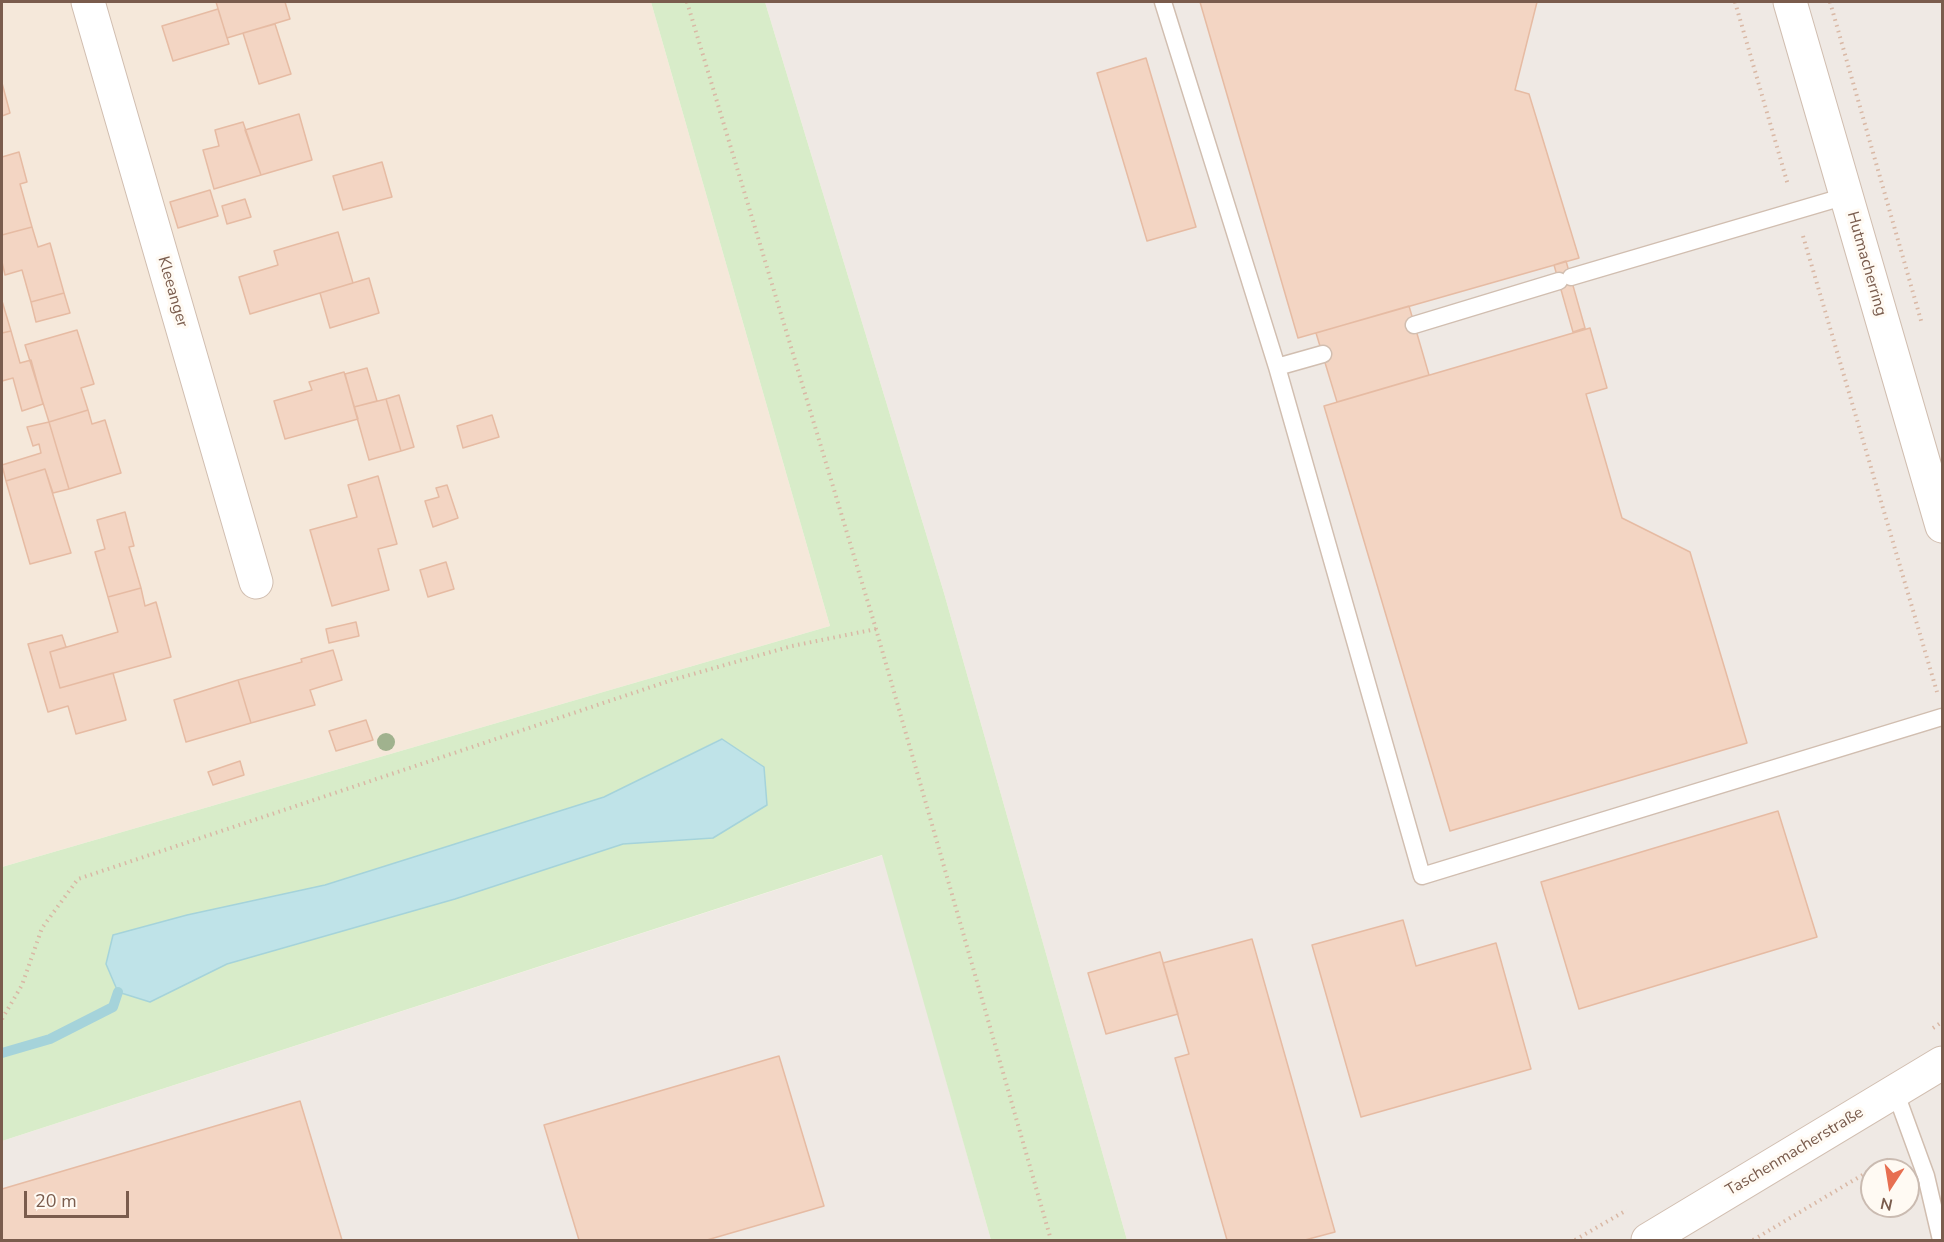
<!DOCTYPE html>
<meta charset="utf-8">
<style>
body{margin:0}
#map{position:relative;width:1944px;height:1242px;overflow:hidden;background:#fdf6ec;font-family:"Nunito Sans",sans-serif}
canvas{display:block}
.frame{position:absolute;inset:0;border:3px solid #7a5c4d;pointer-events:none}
.north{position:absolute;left:1860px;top:1158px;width:60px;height:60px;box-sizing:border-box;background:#fffaf3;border:2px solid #cabbb1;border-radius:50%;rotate:192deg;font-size:16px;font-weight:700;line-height:24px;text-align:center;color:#7a5c4d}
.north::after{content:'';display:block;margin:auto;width:21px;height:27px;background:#e76f51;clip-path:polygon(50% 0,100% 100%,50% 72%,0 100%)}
.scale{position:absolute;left:24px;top:1191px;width:105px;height:27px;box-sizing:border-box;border:3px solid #7a5c4d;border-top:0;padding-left:8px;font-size:18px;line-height:21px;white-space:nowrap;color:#7a5c4d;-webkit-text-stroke:4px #fffaf3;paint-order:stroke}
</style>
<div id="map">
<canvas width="1944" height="1242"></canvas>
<div class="frame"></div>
<div class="north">N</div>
<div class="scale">20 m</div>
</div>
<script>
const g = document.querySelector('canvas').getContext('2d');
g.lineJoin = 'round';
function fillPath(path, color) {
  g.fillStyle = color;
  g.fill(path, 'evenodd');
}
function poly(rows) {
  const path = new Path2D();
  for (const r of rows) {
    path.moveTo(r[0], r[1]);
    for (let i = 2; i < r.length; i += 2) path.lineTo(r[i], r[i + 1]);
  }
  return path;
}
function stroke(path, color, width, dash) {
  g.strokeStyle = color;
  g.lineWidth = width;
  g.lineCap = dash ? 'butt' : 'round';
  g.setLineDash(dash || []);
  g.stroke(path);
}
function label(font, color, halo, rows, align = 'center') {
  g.font = font + ' "Nunito Sans",sans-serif';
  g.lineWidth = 6;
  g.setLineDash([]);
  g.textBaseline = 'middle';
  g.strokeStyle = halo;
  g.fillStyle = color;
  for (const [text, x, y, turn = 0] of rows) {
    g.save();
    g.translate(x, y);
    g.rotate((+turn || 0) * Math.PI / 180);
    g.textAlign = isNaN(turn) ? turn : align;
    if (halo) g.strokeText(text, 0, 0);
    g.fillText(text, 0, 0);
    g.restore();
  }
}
const residential = poly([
 [2,2,651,2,830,626,2,867]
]);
const industrial = poly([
 [765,2,1942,2,1942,1240,1127,1240,944,593],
 [1872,1170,1908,1170,1908,1206,1872,1206],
 [883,855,991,1240,2,1240,2,1141]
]);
const green = poly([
 [651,2,765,2,944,593,1127,1240,991,1240,882,855,2,1141,2,867,830,626],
 [721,739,713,838,623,844,455,899,227,964,150,1002,113,935,187,915,325,885,604,797]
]);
const water = poly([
 [722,739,764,767,767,805,713,838,623,844,455,899,227,964,150,1002,118,992,106,964,113,935,187,915,325,885,604,797,722,739]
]);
const stream = poly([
 [2,1053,50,1039,113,1007,118,992]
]);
const building = poly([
 [216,2,285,2,290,19,227,38,216,2],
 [1200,2,1537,2,1515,90,1529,94,1579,258,1298,338,1200,2],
 [218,9,229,44,173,61,162,26,218,9],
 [275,24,291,74,259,84,243,33,275,24],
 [1146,58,1196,227,1147,241,1097,73,1146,58],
 [2,83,10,113,2,116,2,83],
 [299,114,312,160,261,175,245,130,299,114],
 [243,122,261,175,214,189,203,150,219,146,215,130,243,122],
 [19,152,27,182,20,184,32,227,2,235,2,157,19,152],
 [382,162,392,197,343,210,333,176,382,162],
 [210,190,218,216,178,228,170,202,210,190],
 [245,199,251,217,227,224,222,206,245,199],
 [32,227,38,247,50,243,64,293,31,302,22,270,5,275,2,262,2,235,32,227],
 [338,232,353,283,250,314,239,277,278,265,274,251,338,232],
 [1566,261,1585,328,1573,332,1554,265,1566,261],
 [369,278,379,313,330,328,320,293,369,278],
 [64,293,70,313,36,322,31,302,64,293],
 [2,301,11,331,2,333,2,301],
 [1409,306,1429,375,1337,402,1316,333,1409,306],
 [1590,328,1607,388,1586,394,1622,518,1690,552,1747,743,1450,831,1324,406,1590,328],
 [77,330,94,384,81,388,88,410,49,422,25,345,77,330],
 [11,331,20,363,31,360,43,404,22,411,13,378,2,381,2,333,11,331],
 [367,368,377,401,354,407,345,374,367,368],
 [344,372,358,419,285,439,274,401,312,390,309,382,344,372],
 [399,395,414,447,401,451,386,399,399,395],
 [386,399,401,451,369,460,354,407,386,399],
 [88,410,92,424,105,420,121,473,69,489,49,422,88,410],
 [492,415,499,437,463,448,457,426,492,415],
 [49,422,69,489,53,493,45,469,6,481,2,465,41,453,39,444,33,446,27,427,49,422],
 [45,469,71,553,30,564,6,481,45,469],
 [378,476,397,544,378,549,389,590,332,606,310,530,357,517,348,485,378,476],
 [447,485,458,518,433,527,425,501,439,497,436,488,447,485],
 [125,512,134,546,129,547,141,588,108,597,95,552,105,549,97,520,125,512],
 [446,562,454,589,428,597,420,570,446,562],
 [141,588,145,606,156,602,171,657,60,688,50,652,118,632,108,597,141,588],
 [356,622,359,636,329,643,326,629,356,622],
 [62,635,66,647,50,652,60,688,113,673,126,720,76,734,68,706,48,712,28,644,62,635],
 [333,650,342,680,310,690,315,705,251,723,238,680,302,662,301,659,333,650],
 [238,680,251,723,186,742,174,700,238,680],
 [366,720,373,740,336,751,329,731,366,720],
 [240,761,244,775,213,785,208,772,240,761],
 [1778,811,1817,937,1579,1009,1541,882,1778,811],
 [1403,920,1416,966,1496,943,1531,1069,1361,1117,1312,945,1403,920],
 [1252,939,1335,1232,1305,1240,1227,1240,1175,1058,1189,1054,1163,963,1252,939],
 [1160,952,1178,1014,1106,1034,1088,973,1160,952],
 [779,1056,824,1206,707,1240,579,1240,544,1125,779,1056],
 [300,1101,342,1240,2,1240,2,1189,300,1101]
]);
const path = poly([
 [687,2,876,629,1051,1240],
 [1735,2,1788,185],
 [1830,2,1922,324],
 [1803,236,1937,692],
 [2,1019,22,985,42,928,78,879,672,680,792,646,876,629],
 [1933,1028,1942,1022],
 [1575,1240,1627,1210],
 [1753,1240,1891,1158]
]);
const lane = poly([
 [1163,2,1277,367,1323,354],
 [1571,277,1846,196],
 [1414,325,1559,281],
 [1277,367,1422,876,1942,717],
 [1895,1091,1926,1176,1941,1240]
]);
const street = poly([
 [88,2,256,582],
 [1790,2,1942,526],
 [1648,1240,1942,1063]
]);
const trees = [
 [386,742]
];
const streetNames = [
 ["Hutmacherring",1866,264,74],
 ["Kleeanger",172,292,74],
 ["Taschenmacherstraße",1795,1152,-31]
];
fillPath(residential, '#f5e8da');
fillPath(industrial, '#efe9e4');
fillPath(green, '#d8ecc9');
fillPath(water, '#bfe3e8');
stroke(water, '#a5d3da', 1.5);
stroke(stream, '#a5d3da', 10);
fillPath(building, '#f3d5c3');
stroke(building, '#e6bba3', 1.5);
stroke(lane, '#d1beb0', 19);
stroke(street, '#d1beb0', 35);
stroke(path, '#d9b8a5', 4, [1.5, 4.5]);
stroke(lane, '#fff', 16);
stroke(street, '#fff', 33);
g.fillStyle = '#a0b28e';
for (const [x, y] of trees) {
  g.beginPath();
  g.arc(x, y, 9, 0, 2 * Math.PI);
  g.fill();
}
label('16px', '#7a5c4d', '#fffaf3', streetNames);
</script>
